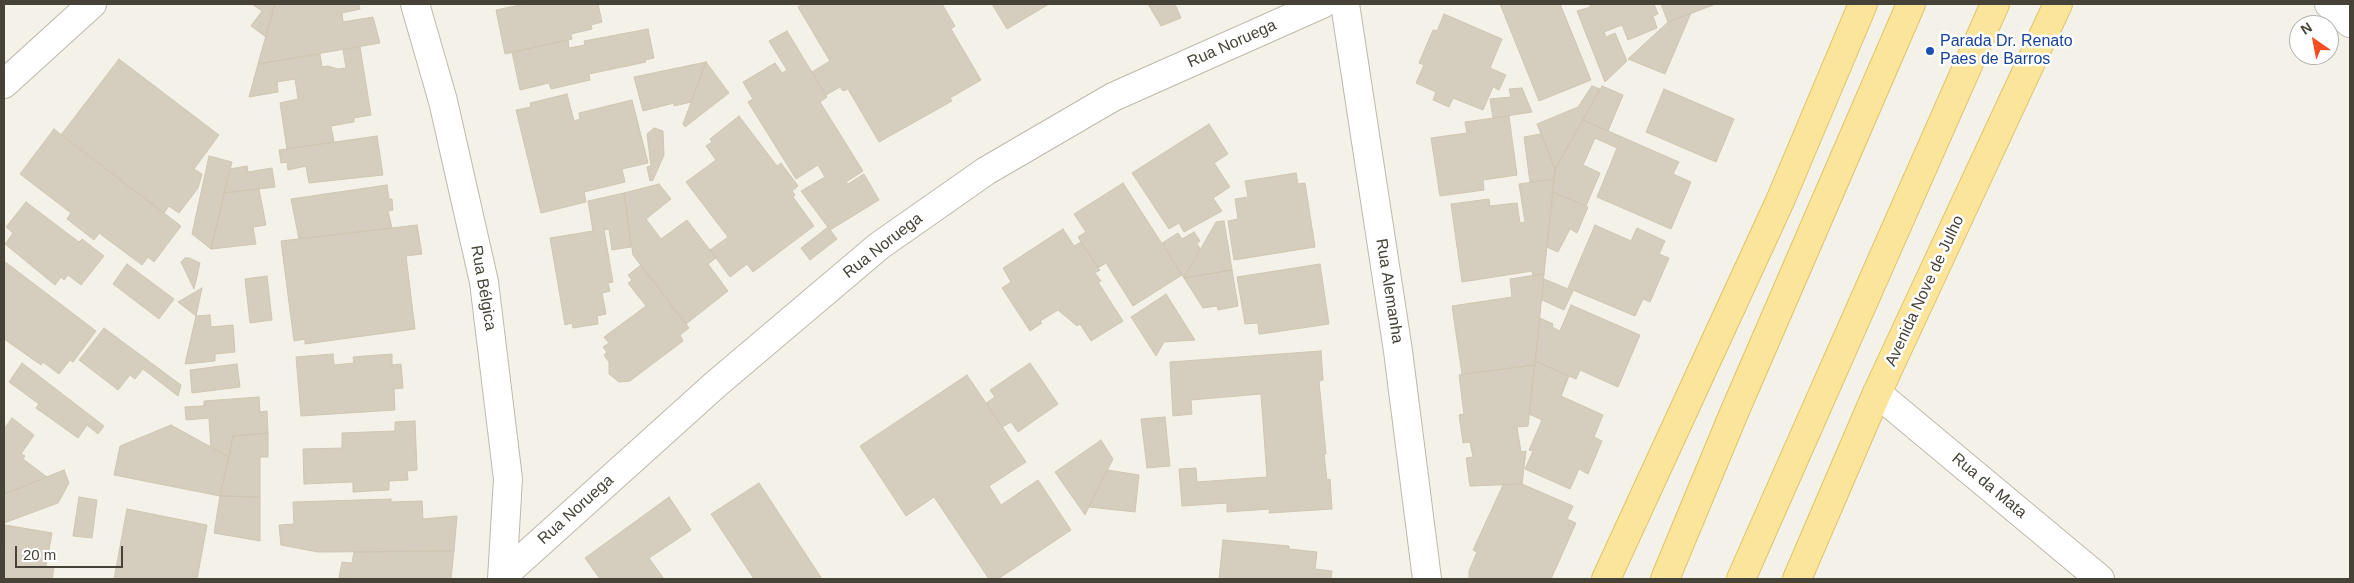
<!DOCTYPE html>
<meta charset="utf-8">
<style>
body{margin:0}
#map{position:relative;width:2354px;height:583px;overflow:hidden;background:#f3f1e8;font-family:Helvetica,sans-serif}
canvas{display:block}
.frame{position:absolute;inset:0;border:5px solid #474237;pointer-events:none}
.north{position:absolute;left:2289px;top:15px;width:50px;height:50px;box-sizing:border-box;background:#fff;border:1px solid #b5b3af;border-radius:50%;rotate:327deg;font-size:14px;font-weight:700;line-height:20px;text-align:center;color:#474237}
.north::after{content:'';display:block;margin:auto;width:18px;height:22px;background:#f24e21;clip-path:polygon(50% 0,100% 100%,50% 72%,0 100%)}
.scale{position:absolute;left:15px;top:546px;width:108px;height:22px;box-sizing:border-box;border:2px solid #474237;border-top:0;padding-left:6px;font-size:15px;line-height:18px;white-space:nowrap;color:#474237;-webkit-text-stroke:4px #fff;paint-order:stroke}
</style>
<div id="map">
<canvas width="2354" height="583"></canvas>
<div class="frame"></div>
<div class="north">N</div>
<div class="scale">20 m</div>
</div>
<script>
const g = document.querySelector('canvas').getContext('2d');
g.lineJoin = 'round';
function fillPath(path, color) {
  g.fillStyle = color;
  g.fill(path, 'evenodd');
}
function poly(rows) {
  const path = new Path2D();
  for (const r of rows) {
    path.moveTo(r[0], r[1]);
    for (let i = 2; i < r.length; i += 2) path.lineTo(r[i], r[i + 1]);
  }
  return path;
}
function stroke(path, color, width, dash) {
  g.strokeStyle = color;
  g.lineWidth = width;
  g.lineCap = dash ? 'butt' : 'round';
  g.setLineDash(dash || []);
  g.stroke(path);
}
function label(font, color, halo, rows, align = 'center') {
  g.font = font + ' Helvetica,sans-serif';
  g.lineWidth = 5;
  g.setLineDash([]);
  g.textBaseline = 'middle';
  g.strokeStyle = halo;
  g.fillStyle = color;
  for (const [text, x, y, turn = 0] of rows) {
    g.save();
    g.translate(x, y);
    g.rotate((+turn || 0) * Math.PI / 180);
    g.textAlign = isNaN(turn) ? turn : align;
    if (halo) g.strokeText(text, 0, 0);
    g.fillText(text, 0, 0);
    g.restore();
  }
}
const building = poly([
 [252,4,275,4,266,37,251,26,262,11,252,4],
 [275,4,359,4,360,9,342,13,343,22,373,17,380,43,258,64,275,4],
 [525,4,598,4,602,22,591,25,592,29,571,34,572,39,505,54,496,10,525,4],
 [803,4,942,4,955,26,951,29,981,80,950,98,952,101,879,142,848,89,843,91,840,87,826,95,812,72,830,61,798,7,803,4],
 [992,4,1049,4,1007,29,992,4],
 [1148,4,1175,4,1181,18,1161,26,1148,4],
 [1500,4,1560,4,1591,80,1539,101,1500,4],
 [1589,4,1654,4,1658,14,1653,16,1657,28,1628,40,1622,25,1604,32,1606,37,1615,33,1627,61,1605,82,1577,11,1591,7,1589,4],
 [1661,4,1716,4,1668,22,1661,4],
 [1691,13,1665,74,1628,59,1668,22,1691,13],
 [1444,14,1502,39,1490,68,1506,75,1499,90,1493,87,1483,110,1453,98,1449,107,1433,100,1436,92,1416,83,1424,65,1419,63,1433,30,1437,31,1444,14],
 [648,29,654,58,645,60,646,62,589,74,590,80,551,89,549,83,520,90,512,52,568,40,569,48,585,45,584,41,648,29],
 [787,31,827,97,820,102,863,171,846,182,848,184,864,174,879,200,830,230,801,191,825,177,818,165,796,179,748,102,753,99,743,82,775,63,782,73,787,70,769,41,787,31],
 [360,47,371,115,354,118,354,122,331,126,334,142,287,149,280,103,298,99,295,79,277,82,278,92,249,97,258,64,320,54,322,67,328,66,338,69,346,68,343,50,360,47],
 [119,59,219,135,194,169,202,174,198,188,179,213,169,206,164,213,61,135,119,59],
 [706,62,729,93,685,127,683,124,706,62],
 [706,62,691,102,674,106,674,103,643,111,634,77,706,62],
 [1592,86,1600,89,1555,169,1537,124,1578,107,1592,86],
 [1602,86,1623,95,1608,131,1583,120,1602,86],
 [1522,88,1532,112,1493,118,1490,99,1511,97,1509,89,1522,88],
 [1664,89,1734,119,1716,162,1646,132,1664,89],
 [567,94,574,121,580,119,579,113,632,100,648,163,622,169,625,182,584,192,586,202,541,213,516,110,531,107,530,103,567,94],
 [739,116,777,166,781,163,798,186,792,191,795,195,793,197,814,226,753,272,747,264,730,277,710,250,728,237,686,182,716,160,706,146,712,142,710,139,739,116],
 [1509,116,1517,175,1483,180,1484,190,1440,196,1431,138,1467,133,1465,122,1509,116],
 [1583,120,1679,162,1673,174,1691,182,1671,229,1597,197,1617,148,1595,138,1583,165,1600,173,1586,206,1553,192,1555,169,1583,120],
 [1209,124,1228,154,1214,163,1230,187,1213,198,1222,211,1184,232,1179,223,1169,229,1132,173,1209,124],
 [654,128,663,131,664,155,653,180,650,181,647,167,651,166,647,134,654,128],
 [54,129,181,226,154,262,148,257,142,265,99,233,94,240,67,219,71,213,20,174,54,129],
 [1541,134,1555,169,1554,179,1530,182,1524,137,1541,134],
 [377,136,383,175,309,183,306,166,288,170,287,162,281,163,279,150,377,136],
 [209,156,232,162,211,249,192,234,209,156],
 [247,166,248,172,272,168,275,187,224,193,230,169,247,166],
 [1296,173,1298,184,1305,183,1315,247,1234,260,1228,221,1238,219,1235,199,1248,197,1245,181,1296,173],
 [1554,179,1544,274,1533,276,1532,271,1462,282,1451,204,1489,199,1490,206,1517,203,1520,223,1525,222,1519,184,1554,179],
 [1123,183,1182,275,1133,306,1106,263,1098,268,1078,237,1086,232,1074,214,1123,183],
 [659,184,671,199,646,219,661,239,687,220,716,258,708,264,728,291,686,324,633,255,624,193,659,184],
 [387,185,389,199,392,199,393,210,388,211,392,228,299,239,291,199,387,185],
 [259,189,266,225,253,227,256,244,211,249,224,193,259,189],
 [1553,192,1588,207,1577,233,1570,229,1558,252,1547,247,1553,192],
 [624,193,631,247,612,250,609,229,604,230,613,282,608,283,610,291,602,293,606,314,597,316,598,324,573,328,572,323,565,325,550,238,593,231,588,201,624,193],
 [26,202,79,242,82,239,104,256,81,285,68,275,64,280,61,277,55,285,5,244,13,233,6,227,26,202],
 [1224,221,1232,270,1184,278,1216,222,1224,221],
 [417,225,422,254,406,256,415,329,305,344,305,339,294,341,281,241,417,225],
 [1595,225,1631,241,1637,228,1665,241,1659,254,1669,258,1650,302,1643,299,1635,316,1568,288,1595,225],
 [828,227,837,239,810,260,801,248,828,227],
 [1063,229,1074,246,1081,242,1098,268,1100,270,1095,273,1101,281,1098,282,1123,321,1091,341,1080,324,1077,326,1058,310,1040,321,1042,323,1030,331,1002,288,1011,282,1003,268,1063,229],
 [1194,232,1200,241,1197,243,1200,249,1184,278,1162,243,1178,233,1182,239,1194,232],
 [185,258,189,258,200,263,194,289,181,262,185,258],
 [4,261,96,331,73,362,70,360,59,374,43,362,41,365,4,339,4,261],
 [127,264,174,299,159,319,113,284,127,264],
 [1320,264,1329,324,1261,334,1259,334,1258,323,1245,324,1237,277,1320,264],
 [641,265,689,328,680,335,683,341,630,381,619,382,609,374,609,362,604,355,607,352,603,347,609,343,604,337,646,306,628,283,632,280,628,275,641,265],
 [1232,270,1238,306,1218,310,1217,306,1203,308,1184,278,1232,270],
 [1544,274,1535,365,1462,374,1452,306,1512,297,1510,279,1544,274],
 [267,276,272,320,250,323,245,279,267,276],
 [1544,279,1573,291,1564,310,1542,300,1544,279],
 [202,288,196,316,178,302,202,288],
 [1166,294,1195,340,1164,342,1156,356,1131,317,1166,294],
 [1571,305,1640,335,1618,387,1580,370,1576,379,1535,361,1540,318,1553,324,1552,327,1560,331,1571,305],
 [210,315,211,327,233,325,235,352,215,354,215,361,185,364,196,316,210,315],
 [104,328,181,385,178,396,143,369,135,379,130,375,118,390,79,360,104,328],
 [1321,351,1323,380,1319,381,1326,454,1324,454,1327,480,1330,479,1332,509,1269,513,1270,509,1227,512,1227,503,1182,506,1179,469,1196,468,1197,482,1267,477,1261,394,1191,400,1192,414,1173,416,1170,362,1321,351],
 [333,354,334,365,354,363,353,357,392,354,392,365,401,364,403,388,394,389,395,410,301,416,296,357,333,354],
 [1535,361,1569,376,1561,396,1603,415,1594,437,1602,441,1588,474,1579,469,1570,489,1525,469,1533,451,1529,450,1542,420,1529,414,1535,361],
 [22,363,104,426,98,434,87,425,78,438,36,408,39,404,9,382,22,363],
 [1030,363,1058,404,1018,432,1011,422,1002,427,986,403,995,397,990,390,1030,363],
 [237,364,240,387,192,393,190,370,237,364],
 [1535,365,1528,426,1517,427,1521,452,1526,451,1522,484,1470,486,1466,458,1473,457,1470,442,1463,443,1459,415,1464,414,1459,375,1535,365],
 [967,375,1026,462,989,486,1001,505,1038,480,1071,530,998,579,989,579,934,497,906,516,860,446,967,375],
 [259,397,260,412,267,411,268,433,233,436,229,457,211,448,209,418,186,420,185,407,204,406,204,401,259,397],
 [1165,417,1170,466,1147,468,1141,419,1165,417],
 [12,418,34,435,21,454,25,456,23,459,47,477,4,494,4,429,12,418],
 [415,421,417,470,407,471,408,480,389,481,389,490,353,492,353,482,304,484,303,449,342,448,342,433,395,431,395,422,415,421],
 [171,425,229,457,220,496,114,475,120,446,171,425],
 [268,433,268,457,260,457,260,497,220,496,233,436,268,433],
 [1101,440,1113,459,1085,515,1055,472,1101,440],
 [64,470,69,483,58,503,4,523,4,494,64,470],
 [1107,470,1139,475,1135,512,1089,507,1107,470],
 [759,483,822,579,754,579,711,514,759,483],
 [1522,484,1573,506,1567,519,1576,523,1551,579,1469,579,1469,571,1477,552,1473,550,1503,485,1522,484],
 [220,496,260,497,260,541,214,533,220,496],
 [79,497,97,500,92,538,73,536,79,497],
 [669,497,691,530,649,558,664,579,600,579,585,558,669,497],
 [391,499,391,502,422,501,423,519,457,516,454,551,318,552,281,545,279,525,294,524,293,502,391,499],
 [127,509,207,525,197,579,114,579,127,509],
 [5,525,52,533,46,566,54,568,52,579,4,579,5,525],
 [1223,540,1289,546,1289,549,1317,552,1315,569,1332,571,1331,579,1219,579,1223,540],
 [454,551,451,579,339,578,342,562,352,563,354,552,454,551]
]);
const minor = poly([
 [415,4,443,101,484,282,508,479,502,579],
 [1345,4,1398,351,1427,579],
 [2329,4,2350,23],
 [4,84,92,4],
 [1877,393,2100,579],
 [503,576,716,384,879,246,986,171,1113,97,1322,4]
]);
const major = poly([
 [1606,579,1780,201,1863,4],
 [1665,579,1734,413,1911,4],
 [1741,579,1995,4],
 [1797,579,1877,393,2058,4]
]);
const markers = [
 [1930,51,5,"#1a4fb4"]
];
const transitNames = [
 ["Parada Dr. Renato",1940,42],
 ["Paes de Barros",1940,60]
];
const streetNames = [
 ["Rua Noruega",1232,44,-24],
 ["Rua Noruega",883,246,-38],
 ["Rua Bélgica",483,288,80],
 ["Rua Alemanha",1389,291,81],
 ["Avenida Nove de Julho",1925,291,-65],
 ["Rua da Mata",1989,486,40],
 ["Rua Noruega",576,510,-42]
];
fillPath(building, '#d5cdbe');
stroke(building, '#cfc6b1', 1);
stroke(minor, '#bfb9ab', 30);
stroke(major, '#dfc46a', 30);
stroke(minor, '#fff', 28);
stroke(major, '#fae59a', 28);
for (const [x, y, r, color] of markers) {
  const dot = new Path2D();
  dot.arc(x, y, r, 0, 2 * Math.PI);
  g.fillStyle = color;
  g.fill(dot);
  stroke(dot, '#fff', 2);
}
label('16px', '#164399', '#fff', transitNames, 'left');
label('16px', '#474237', '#fff', streetNames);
</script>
